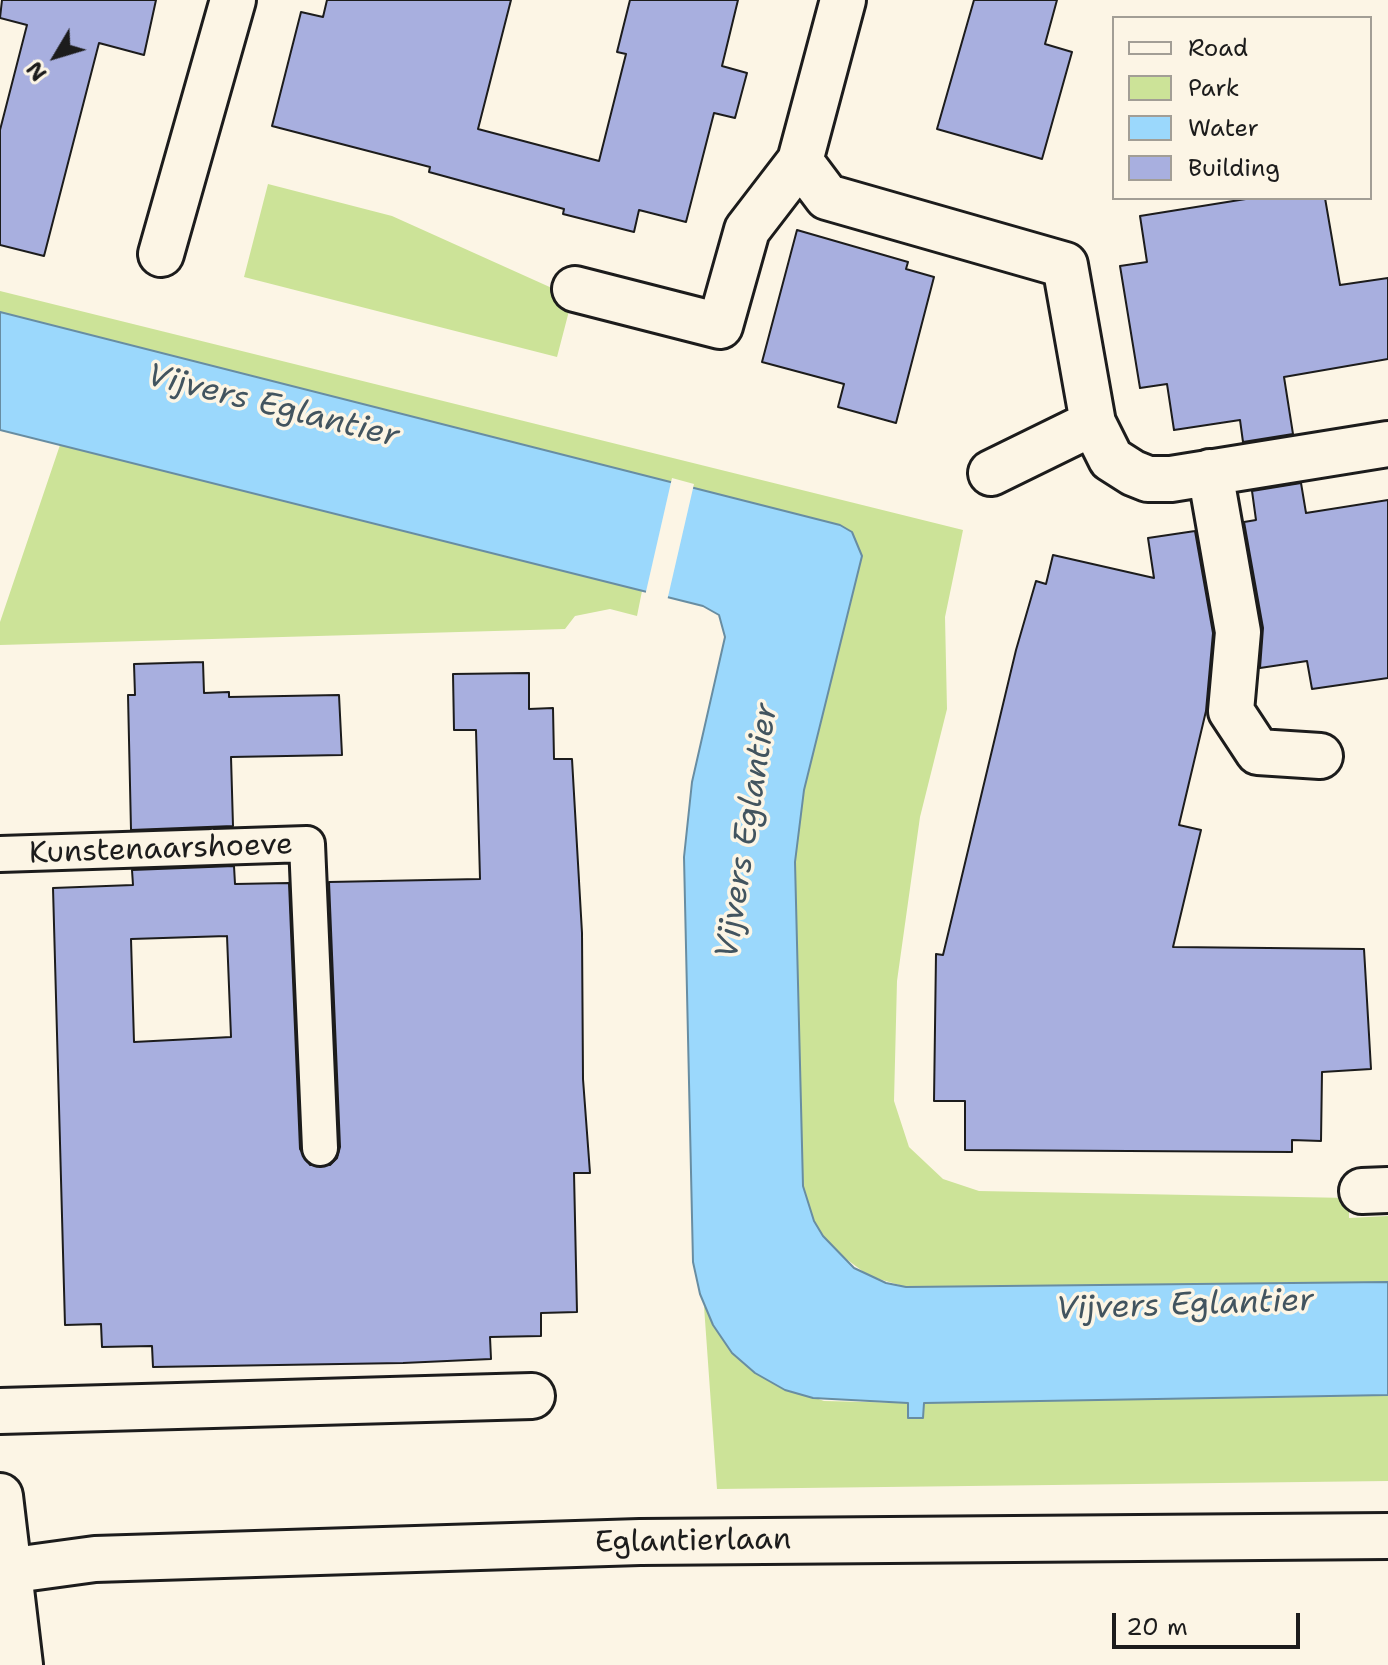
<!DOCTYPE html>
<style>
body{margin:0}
#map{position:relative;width:1388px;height:1665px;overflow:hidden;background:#fcf5e5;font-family:"Shantell Sans",sans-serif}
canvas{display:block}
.legend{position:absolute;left:1112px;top:16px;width:260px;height:184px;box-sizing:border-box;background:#fcf5e5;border:2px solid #a29e95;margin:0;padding:10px 14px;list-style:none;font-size:24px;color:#1c1c1c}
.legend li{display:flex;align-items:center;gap:16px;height:40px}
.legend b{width:40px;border:2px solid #a29e95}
.north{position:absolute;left:16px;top:16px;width:80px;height:80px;-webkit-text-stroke:6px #fcf5e5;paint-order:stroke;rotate:232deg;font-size:22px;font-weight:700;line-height:32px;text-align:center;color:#1c1c1c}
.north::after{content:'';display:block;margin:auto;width:28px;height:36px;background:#1c1c1c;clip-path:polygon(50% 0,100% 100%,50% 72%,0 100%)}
.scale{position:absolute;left:1112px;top:1613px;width:188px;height:36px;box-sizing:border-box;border:4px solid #1c1c1c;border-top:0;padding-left:10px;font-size:24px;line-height:28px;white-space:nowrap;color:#1c1c1c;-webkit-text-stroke:6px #fcf5e5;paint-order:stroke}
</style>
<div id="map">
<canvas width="1388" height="1665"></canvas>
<ul class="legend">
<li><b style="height:10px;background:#fcf5e5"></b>Road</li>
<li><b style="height:22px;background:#cce398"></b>Park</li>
<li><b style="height:22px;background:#9bd8fc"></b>Water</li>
<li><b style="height:22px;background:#a8afdf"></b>Building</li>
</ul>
<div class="north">N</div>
<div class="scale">20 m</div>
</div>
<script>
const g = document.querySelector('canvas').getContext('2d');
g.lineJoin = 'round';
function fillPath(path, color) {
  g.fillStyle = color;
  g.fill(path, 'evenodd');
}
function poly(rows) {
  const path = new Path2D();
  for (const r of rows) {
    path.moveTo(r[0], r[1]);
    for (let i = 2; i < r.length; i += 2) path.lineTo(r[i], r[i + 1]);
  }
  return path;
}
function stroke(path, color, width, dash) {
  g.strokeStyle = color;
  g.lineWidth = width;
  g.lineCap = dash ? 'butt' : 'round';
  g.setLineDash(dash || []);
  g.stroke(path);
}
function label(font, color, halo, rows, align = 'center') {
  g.font = font + ' "Shantell Sans",sans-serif';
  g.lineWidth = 7;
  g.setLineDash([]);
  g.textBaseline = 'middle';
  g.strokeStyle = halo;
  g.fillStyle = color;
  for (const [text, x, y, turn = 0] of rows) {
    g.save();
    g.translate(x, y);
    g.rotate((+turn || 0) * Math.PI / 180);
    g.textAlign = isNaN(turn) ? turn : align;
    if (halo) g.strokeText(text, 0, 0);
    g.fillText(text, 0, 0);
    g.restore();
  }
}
const green = poly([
 [268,184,392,216,563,293,559,309,569,311,557,357,244,277],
 [0,291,963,530,945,617,947,709,920,817,897,981,894,1101,909,1147,943,1179,979,1191,1349,1198,1349,1218,1388,1216,1388,1282,906,1287,869,1276,829,1246,814,1221,803,1186,795,862,804,790,862,556,852,532,840,525,0,312],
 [60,445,642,591,637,616,610,609,575,616,565,629,0,645,0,622],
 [704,1306,732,1353,770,1382,824,1401,908,1403,908,1417,922,1418,924,1403,1388,1395,1388,1481,717,1489]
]);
const water = poly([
 [0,312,840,525,852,532,862,556,804,790,795,862,803,1186,814,1221,823,1236,854,1268,886,1283,906,1287,1388,1282,1388,1395,924,1403,923,1418,908,1418,908,1403,813,1398,785,1390,755,1373,732,1353,713,1325,700,1294,693,1262,684,857,692,782,725,637,719,615,703,606,0,430,0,312]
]);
const pier = poly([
 [672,478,694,484,667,601,645,596]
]);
const building = poly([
 [2,0,156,0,144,55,99,43,44,256,0,245,0,130,27,25,0,18,2,0],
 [327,0,511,0,478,129,599,161,626,54,617,52,630,0,738,0,722,66,747,73,735,118,714,113,686,222,639,210,634,232,563,214,564,209,429,172,430,167,272,126,301,12,323,17,327,0],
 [974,0,1057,0,1045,44,1072,52,1042,159,937,129,974,0],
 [1252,198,1325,198,1340,285,1388,278,1388,359,1284,377,1293,434,1243,442,1240,420,1174,430,1167,384,1140,388,1120,266,1147,262,1140,216,1252,198],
 [797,230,908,262,906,269,934,277,896,423,838,407,844,384,762,362,797,230],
 [1301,483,1306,513,1388,500,1388,678,1312,689,1307,661,1260,668,1263,628,1244,522,1256,520,1252,491,1301,483],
 [1195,531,1213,633,1206,711,1179,825,1201,830,1173,947,1364,949,1371,1069,1322,1072,1321,1141,1292,1140,1292,1152,965,1150,965,1101,934,1101,936,954,943,955,1016,650,1036,581,1046,584,1053,555,1154,578,1148,538,1195,531],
 [203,662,204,693,229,692,229,697,339,695,342,755,231,757,233,826,131,830,128,695,135,695,134,664,203,662],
 [529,673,529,709,553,708,554,759,572,759,582,933,583,1079,590,1173,574,1173,577,1312,541,1313,541,1336,490,1337,491,1359,403,1363,153,1367,152,1346,102,1347,101,1324,65,1325,53,888,133,885,132,870,234,866,235,884,289,883,300,1149,310,1165,330,1165,337,1158,340,1147,329,882,480,879,476,730,454,730,453,674,529,673],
 [227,936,231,1037,134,1042,131,939,227,936]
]);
const service = poly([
 [0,854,307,844,320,1148]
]);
const minor = poly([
 [800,161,827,197,1065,265,1093,423,1111,459,1133,473,1148,479,1171,479,1388,444],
 [161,254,233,0],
 [575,289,720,326,747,230,800,161,843,0],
 [1210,472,1238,632,1231,711,1258,752,1320,756],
 [991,473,1093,423],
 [1362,1191,1388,1190],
 [0,1411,532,1396],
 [0,1496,20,1665]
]);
const tertiary = poly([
 [0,1572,95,1559,640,1542,1388,1536]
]);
const streetNames = [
 ["Kunstenaarshoeve",161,850,-2],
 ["Eglantierlaan",693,1542,-1]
];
const waterNames = [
 ["Vijvers Eglantier",273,407,14],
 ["Vijvers Eglantier",748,831,-81],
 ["Vijvers Eglantier",1185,1306,-2]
];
fillPath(green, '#cce398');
fillPath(water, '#9bd8fc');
stroke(water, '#688da2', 2);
fillPath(pier, '#fcf5e5');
fillPath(building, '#a8afdf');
stroke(building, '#1c1c1c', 2);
stroke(service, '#1c1c1c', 40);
stroke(minor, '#1c1c1c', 50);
stroke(tertiary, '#1c1c1c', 50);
stroke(service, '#fcf5e5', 34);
stroke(minor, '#fcf5e5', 44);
stroke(tertiary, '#fcf5e5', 44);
label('30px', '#1c1c1c', '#fcf5e5', streetNames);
label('italic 32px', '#42545f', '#fcf5e5', waterNames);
</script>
